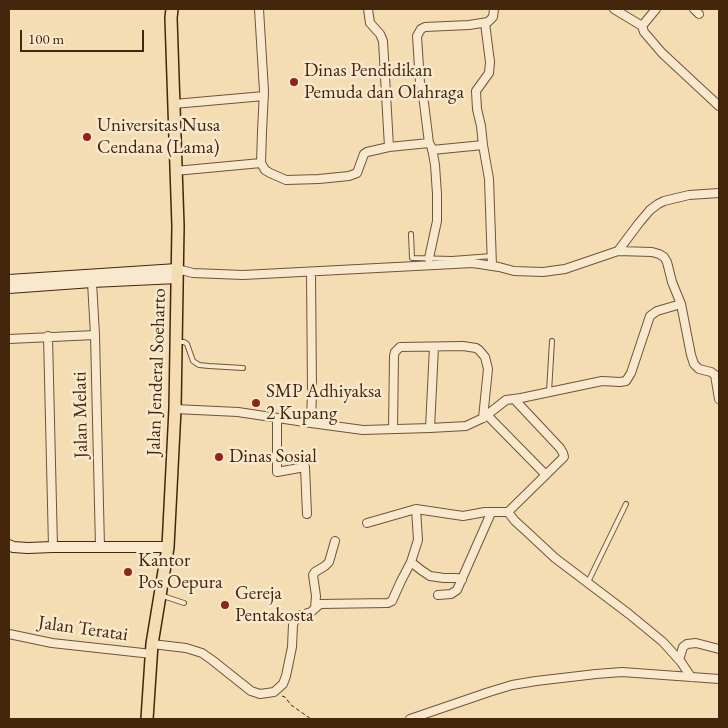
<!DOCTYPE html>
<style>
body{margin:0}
#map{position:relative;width:728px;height:728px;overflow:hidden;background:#f4dcb3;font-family:"EB Garamond",serif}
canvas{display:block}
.frame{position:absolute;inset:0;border:10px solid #44260c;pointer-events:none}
.scale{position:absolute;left:20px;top:30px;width:124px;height:22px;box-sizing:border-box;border:2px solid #44260c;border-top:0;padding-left:6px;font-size:15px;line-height:18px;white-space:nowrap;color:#44260c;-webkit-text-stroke:4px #f8e8ce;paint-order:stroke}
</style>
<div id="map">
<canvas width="728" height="728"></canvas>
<div class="frame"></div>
<div class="scale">100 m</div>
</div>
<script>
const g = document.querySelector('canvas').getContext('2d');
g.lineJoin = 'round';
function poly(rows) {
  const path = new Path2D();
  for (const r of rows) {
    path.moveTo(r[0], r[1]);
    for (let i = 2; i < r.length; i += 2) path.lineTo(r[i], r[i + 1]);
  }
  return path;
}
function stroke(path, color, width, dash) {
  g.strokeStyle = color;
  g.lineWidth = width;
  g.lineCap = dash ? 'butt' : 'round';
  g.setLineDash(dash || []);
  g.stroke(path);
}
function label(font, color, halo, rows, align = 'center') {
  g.font = font + ' "EB Garamond",serif';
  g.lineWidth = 5;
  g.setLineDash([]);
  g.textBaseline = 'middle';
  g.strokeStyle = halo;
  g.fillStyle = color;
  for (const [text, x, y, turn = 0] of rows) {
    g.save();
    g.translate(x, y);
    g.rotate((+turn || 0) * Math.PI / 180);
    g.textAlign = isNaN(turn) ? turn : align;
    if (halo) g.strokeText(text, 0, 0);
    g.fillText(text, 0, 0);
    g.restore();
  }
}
const path = poly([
 [282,696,285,697,291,705,311,719]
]);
const lane = poly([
 [411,234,412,258,452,259,492,256],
 [178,342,184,342,187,344,193,361,199,365,209,366,243,368],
 [549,392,552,341],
 [588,582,626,504],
 [163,596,184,603]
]);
const street = poly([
 [368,9,370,23,380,34,383,41,389,147],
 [614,9,642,26],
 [656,9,642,26,644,32,662,53,719,106],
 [694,9,699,14],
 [485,23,490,62,489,73,476,91,477,109,481,126,483,145,489,179,492,266],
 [174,104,264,96],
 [432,150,483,145],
 [261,163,265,170,270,173,286,180,319,179,349,176,357,173,364,154,367,152,389,147,429,143],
 [175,171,261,163,262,132,264,91,259,9],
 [618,251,639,223,650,210,658,204,664,201,689,195,719,193],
 [429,258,437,221,437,194,435,165,432,148,429,143,422,87,420,83,417,36,421,29,425,27,469,25,488,22,493,17,494,9],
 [92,282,95,335,100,547],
 [681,304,691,355,694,364,699,369,711,372,715,375,719,399],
 [48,336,53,547],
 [9,339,95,335],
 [175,409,238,412,311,423,363,430,430,428,466,426,483,418,506,400,521,398,602,381,620,382,626,381,631,373,650,316,657,311,681,304,672,282,667,262,664,257,659,254,652,252,618,251,565,269,543,272,514,271,499,267,473,263,243,275,193,273,177,269],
 [487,415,546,475],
 [277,418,277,472,305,467,307,514],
 [311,423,312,391,311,272],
 [430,428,434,347],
 [393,429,394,356,395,352,400,347,463,346,476,348,479,350,485,357,488,369,483,418],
 [508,512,564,457,563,453,560,448,514,399],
 [367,523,416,509,463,516,485,512,508,512,515,521,526,531,555,558,629,614,663,642,681,662,691,677],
 [411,562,421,570,430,576,444,578,457,578,462,580],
 [438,595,451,594,457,590,491,513],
 [315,608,316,596,313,575,315,572,325,566,329,562,335,541],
 [9,634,52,643,152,654],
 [152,644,186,648,202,653,212,660,251,691,260,694,274,692,283,684,286,676,292,647,293,625,295,619,298,616,311,612,320,604,388,603,392,601,401,581,411,562,418,540,416,509],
 [679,660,683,647,687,644,696,643,719,649],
 [410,719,489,692,512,685,536,681,596,674,622,672,719,679]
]);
const secondary = poly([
 [9,280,177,269],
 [9,288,92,282,177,278],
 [9,545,13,547,28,548,53,547,168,547]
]);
const primary = poly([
 [147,719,152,644,168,547,175,409,178,226,171,18,172,9]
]);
const markers = [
 [294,82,5,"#8f2418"],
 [87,137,5,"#8f2418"],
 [256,403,5,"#8f2418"],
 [219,457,5,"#8f2418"],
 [128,572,5,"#8f2418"],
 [225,605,5,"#8f2418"]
];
const poiNames = [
 ["Dinas Pendidikan",304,71],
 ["Pemuda dan Olahraga",304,93],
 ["Universitas Nusa",97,126],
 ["Cendana (Lama)",97,148],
 ["SMP Adhiyaksa",266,392],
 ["2 Kupang",266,414],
 ["Dinas Sosial",229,457],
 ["Kantor",138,561],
 ["Pos Oepura",138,583],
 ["Gereja",235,594],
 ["Pentakosta",235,616]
];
const streetNames = [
 ["Jalan Jenderal Soeharto",157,372,-88],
 ["Jalan Melati",81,415,-91],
 ["Jalan Teratai",83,629,8]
];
stroke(lane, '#705436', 6);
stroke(street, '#705436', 10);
stroke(secondary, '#44260c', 12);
stroke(primary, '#44260c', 14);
stroke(path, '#44260c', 1, [4, 2.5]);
stroke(lane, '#f8e8ce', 4);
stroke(street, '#f8e8ce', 8);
stroke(secondary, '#f8e8ce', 10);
stroke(primary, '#f4dcb3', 11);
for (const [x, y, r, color] of markers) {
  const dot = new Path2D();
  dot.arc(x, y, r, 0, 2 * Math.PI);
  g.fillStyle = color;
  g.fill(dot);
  stroke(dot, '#f8e8ce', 2);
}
label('19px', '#44260c', '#f8e8ce', poiNames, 'left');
label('19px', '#44260c', '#f8e8ce', streetNames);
</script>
